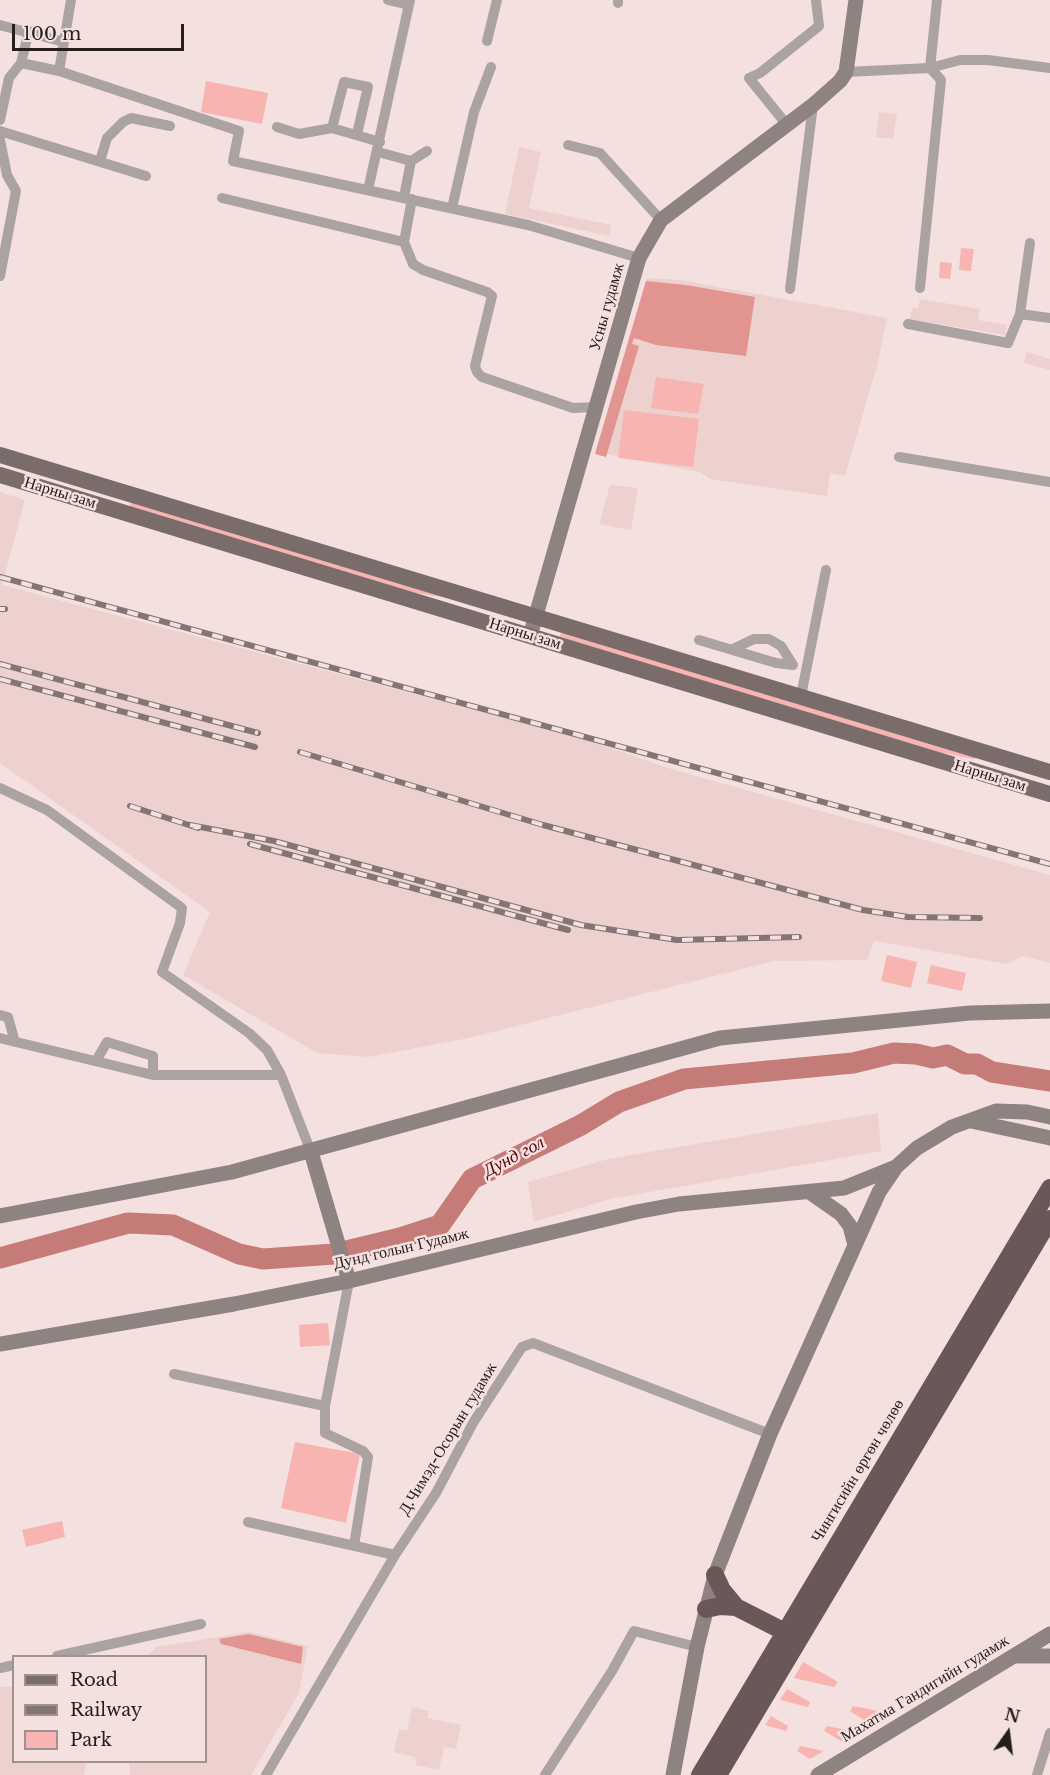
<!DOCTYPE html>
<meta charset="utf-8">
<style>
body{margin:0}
#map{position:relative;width:1050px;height:1775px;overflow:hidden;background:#f4e0de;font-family:"Libre Baskerville",serif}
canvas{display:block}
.legend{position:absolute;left:12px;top:1655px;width:195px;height:108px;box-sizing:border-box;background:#f4e0de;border:2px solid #a19291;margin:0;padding:8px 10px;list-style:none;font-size:18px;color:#251e1d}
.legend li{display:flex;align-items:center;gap:12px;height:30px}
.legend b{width:30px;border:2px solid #a19291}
.north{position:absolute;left:978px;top:1703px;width:60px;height:60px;-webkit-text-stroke:4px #f4e0de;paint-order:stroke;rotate:14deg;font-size:16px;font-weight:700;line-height:24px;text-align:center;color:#251e1d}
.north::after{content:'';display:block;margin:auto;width:21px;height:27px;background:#251e1d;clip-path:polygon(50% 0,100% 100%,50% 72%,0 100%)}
.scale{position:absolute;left:12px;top:24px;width:172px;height:27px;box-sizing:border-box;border:3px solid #251e1d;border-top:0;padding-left:8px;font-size:18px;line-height:21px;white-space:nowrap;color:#251e1d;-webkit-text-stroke:4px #f4e0de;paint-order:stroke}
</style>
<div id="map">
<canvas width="1050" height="1775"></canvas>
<ul class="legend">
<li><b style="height:8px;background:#7a6c6b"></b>Road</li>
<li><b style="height:8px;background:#827574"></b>Railway</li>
<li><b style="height:16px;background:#f7b4b0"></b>Park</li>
</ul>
<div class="north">N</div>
<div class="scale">100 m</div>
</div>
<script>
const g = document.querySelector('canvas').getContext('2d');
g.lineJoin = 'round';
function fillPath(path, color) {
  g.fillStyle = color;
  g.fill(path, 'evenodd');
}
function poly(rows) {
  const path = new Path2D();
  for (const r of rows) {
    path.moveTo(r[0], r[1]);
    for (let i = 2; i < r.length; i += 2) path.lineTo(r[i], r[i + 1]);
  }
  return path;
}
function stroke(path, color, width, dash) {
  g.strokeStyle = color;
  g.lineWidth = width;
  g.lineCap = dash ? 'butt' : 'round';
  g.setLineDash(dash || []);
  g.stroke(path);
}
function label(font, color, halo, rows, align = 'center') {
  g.font = font + ' "Libre Baskerville",serif';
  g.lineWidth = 5;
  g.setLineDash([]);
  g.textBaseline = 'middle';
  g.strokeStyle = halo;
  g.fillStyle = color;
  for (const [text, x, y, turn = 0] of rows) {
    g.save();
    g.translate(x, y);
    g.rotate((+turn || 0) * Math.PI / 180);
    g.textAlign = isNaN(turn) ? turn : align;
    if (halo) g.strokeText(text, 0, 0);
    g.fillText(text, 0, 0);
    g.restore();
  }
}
const built = poly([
 [879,112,897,114,893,139,876,137],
 [519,147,541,152,529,208,611,225,609,236,505,214],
 [647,278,681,280,887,318,878,362,845,476,830,473,827,496,710,479,700,472,595,452],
 [920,299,980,309,978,320,1007,325,1005,335,910,319,912,308,918,309],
 [1027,352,1050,359,1050,370,1024,363],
 [610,485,638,488,631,530,599,524],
 [0,492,25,500,2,585,588,740,671,769,1050,875,1050,963,1022,956,1008,964,874,941,867,960,774,961,469,1038,368,1057,317,1053,183,975,210,912,0,763],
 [878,1113,881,1151,610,1199,534,1222,528,1182,608,1159],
 [249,1632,308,1646,299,1693,251,1775,130,1775,129,1762,206,1762,206,1656,147,1656,156,1647],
 [0,1687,13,1687,14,1762,87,1762,84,1775,0,1775],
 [412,1707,429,1711,427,1718,461,1725,456,1749,444,1747,439,1770,416,1765,415,1757,394,1752,399,1729,407,1731]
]);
const green = poly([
 [206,81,268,93,262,124,201,112],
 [961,248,974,249,971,271,959,270],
 [940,262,952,263,950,279,939,278],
 [656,377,704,384,698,414,651,408],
 [624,410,699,419,693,467,618,458],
 [131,500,455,599,403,591,130,507],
 [561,632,975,757,974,759,938,752,560,637],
 [887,955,917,962,911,988,881,981],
 [931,965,966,973,962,991,927,983],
 [328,1323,330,1345,300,1347,299,1325],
 [295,1442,360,1454,346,1523,281,1508],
 [62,1521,65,1537,26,1547,22,1530],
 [803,1662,838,1682,834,1687,794,1678],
 [787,1689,810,1702,808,1707,780,1700],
 [853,1706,888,1713,870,1724,850,1711],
 [771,1716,788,1726,786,1731,765,1725],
 [827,1726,856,1732,841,1741,824,1731],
 [800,1746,824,1751,810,1759,797,1751]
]);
const forest = poly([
 [646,281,686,285,755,297,746,356,656,345,634,338,632,344,639,346,606,457,595,454],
 [249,1634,303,1647,301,1664,221,1644,219,1639]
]);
const river = poly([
 [0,1258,128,1223,173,1225,239,1254,263,1259,334,1254,400,1238,440,1225,472,1179,581,1125,619,1102,684,1079,853,1063,894,1053,916,1054,933,1058,947,1055,965,1064,977,1064,992,1072,1050,1081]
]);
const street = poly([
 [71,0,59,71,239,131,233,161,528,225,639,258],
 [388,0,409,5],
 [618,3,618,0],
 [0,25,64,42],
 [487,41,497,0],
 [21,63,29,31],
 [846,72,930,68,960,60,988,60,1050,68],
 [0,120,9,78,21,63,59,71],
 [787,125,749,78,760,73,819,26,816,0],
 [277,127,299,134,332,128,380,142],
 [332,128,344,82,368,87,357,134],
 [0,131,146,176],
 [0,140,7,175,16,191,0,276],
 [568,145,600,153,661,220],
 [378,152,411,161],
 [100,161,107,138,123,122,131,118,170,126],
 [368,190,410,0],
 [404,197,411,161,427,151],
 [222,198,404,242,412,199],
 [452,208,474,112,491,67],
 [404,242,413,264,423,270,487,292,492,296,475,366,477,372,482,377,573,408,598,407],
 [1030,243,1020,314,1050,318],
 [920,288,941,80,930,68,937,0],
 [790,289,813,105],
 [908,324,1008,343,1020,314],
 [899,457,1050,482],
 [699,640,776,663,793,665],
 [733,649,754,639,769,639,781,646,793,665],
 [801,696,826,570],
 [0,788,47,810,182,908,180,923,162,972,249,1033,267,1050,281,1075,311,1152],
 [0,1015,8,1017,15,1042],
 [0,1038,153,1075,281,1075],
 [96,1061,107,1042,153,1056,153,1075],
 [349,1281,325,1406,325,1433,363,1451,368,1457,354,1546],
 [174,1374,325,1406],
 [248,1522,395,1555],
 [57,1656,201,1624],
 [0,1668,14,1665],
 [266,1775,395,1555,436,1493,473,1423,522,1347,533,1343,770,1434],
 [545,1775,612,1671,634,1631,697,1647],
 [1037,1775,1050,1733]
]);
const secondary = poly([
 [530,636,639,258,661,220,813,105,840,81,846,72,856,0],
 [971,1121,1050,1138],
 [311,1152,349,1281],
 [811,1193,841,1214,850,1226,855,1245],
 [0,1216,232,1172,720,1038,970,1013,1050,1011],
 [0,1344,234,1304,349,1281,636,1212,679,1204,844,1188,896,1167],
 [1016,1656,1050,1656],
 [673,1775,697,1647,715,1575,770,1434,879,1192,896,1167,917,1148,952,1127,996,1111,1027,1112,1050,1117],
 [818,1775,1050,1634]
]);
const primary = poly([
 [0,455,1050,772],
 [0,475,1050,794]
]);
const highway = poly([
 [715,1575,722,1590,736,1607,785,1632],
 [706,1609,720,1606,736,1607],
 [700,1775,1050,1188],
 [718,1775,1050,1219]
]);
const rail = poly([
 [0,577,1050,864],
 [0,609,5,609],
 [0,664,258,733],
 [0,679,255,747],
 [300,752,543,825,863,910,908,917,980,918],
 [130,806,198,828],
 [190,825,274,841,581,925,677,940,799,937],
 [250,844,568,930]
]);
const streetNames = [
 ["Усны гудамж",607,307,-74],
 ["Нарны зам",60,493,17],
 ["Нарны зам",525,634,17],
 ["Нарны зам",990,776,17],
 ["Дунд голын Гудамж",401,1249,-13],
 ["Д.Чимэд-Осорын гудамж",448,1439,-59],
 ["Чингисийн өргөн чөлөө",858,1471,-59],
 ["Махатма Гандигийн гудамж",925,1689,-31]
];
const waterNames = [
 ["Дунд гол",514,1157,-28]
];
fillPath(built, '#edd1cf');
fillPath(green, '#f7b4b0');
fillPath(forest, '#e19490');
stroke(river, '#c57b78', 21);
stroke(street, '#aba3a2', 10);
stroke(secondary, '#8f8382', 15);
stroke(primary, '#7a6c6b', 16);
stroke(highway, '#695857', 18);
stroke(rail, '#827574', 6);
stroke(rail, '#f4e0de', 4, [11]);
label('16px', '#251e1d', '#f4e0de', streetNames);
label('italic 18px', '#5c000c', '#f4e0de', waterNames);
</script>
